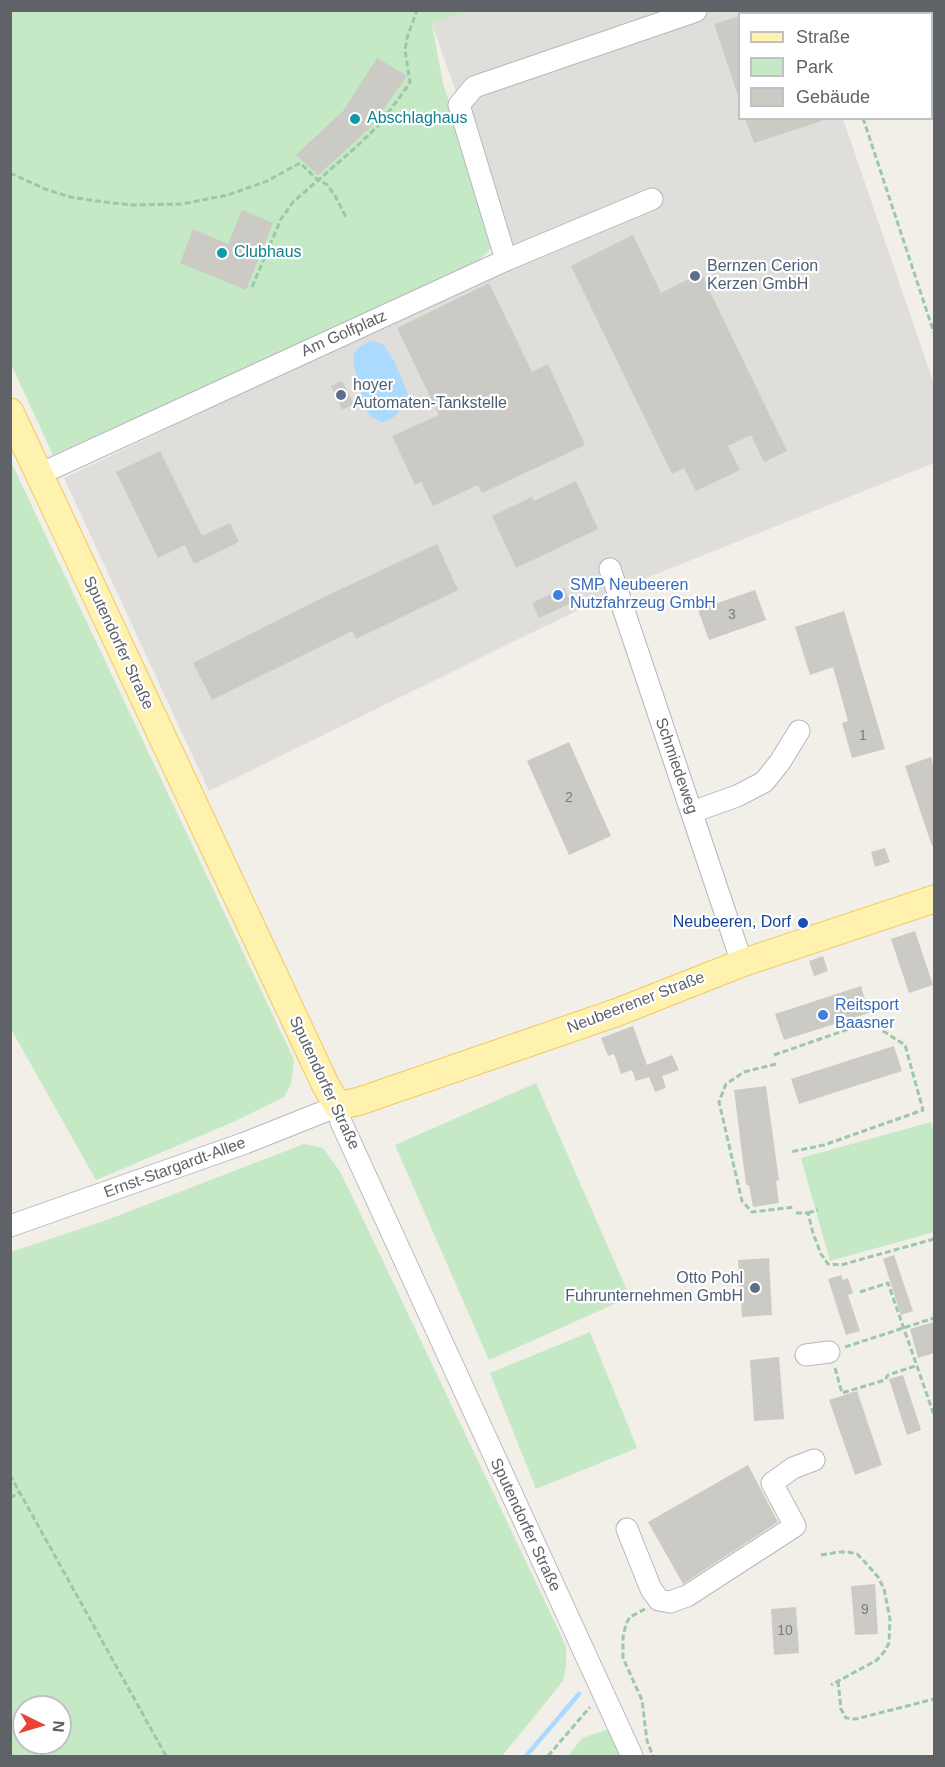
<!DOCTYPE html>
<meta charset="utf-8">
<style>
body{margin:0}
#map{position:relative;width:945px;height:1767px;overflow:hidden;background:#f1efe8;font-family:Arial,sans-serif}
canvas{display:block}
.frame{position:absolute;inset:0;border:12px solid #5f6368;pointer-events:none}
.legend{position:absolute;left:738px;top:12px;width:195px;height:108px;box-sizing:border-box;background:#fff;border:2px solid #bfc1c3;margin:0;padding:8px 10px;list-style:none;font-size:18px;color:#5f6368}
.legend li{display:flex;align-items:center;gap:12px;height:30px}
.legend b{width:30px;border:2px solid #bfc1c3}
.north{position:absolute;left:12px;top:1695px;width:60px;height:60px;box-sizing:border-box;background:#fff;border:2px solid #bfc1c3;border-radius:50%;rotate:95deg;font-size:16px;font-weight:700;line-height:24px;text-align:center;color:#5f6368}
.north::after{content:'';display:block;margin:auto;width:21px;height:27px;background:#ea4335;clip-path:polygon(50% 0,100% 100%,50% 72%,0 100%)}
</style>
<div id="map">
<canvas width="945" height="1767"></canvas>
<div class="frame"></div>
<ul class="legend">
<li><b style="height:8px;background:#fff2af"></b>Straße</li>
<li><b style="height:16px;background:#c5e8c5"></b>Park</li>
<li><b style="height:16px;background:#cccac5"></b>Gebäude</li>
</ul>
<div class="north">N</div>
</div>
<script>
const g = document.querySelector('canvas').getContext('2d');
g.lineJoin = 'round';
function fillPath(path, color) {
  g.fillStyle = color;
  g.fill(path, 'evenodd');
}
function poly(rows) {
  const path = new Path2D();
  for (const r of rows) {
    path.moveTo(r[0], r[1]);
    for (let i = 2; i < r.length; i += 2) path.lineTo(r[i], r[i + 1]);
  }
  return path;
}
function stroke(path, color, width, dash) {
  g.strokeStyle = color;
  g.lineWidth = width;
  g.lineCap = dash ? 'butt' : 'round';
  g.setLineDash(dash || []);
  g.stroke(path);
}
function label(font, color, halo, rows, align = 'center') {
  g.font = font + ' Arial,sans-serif';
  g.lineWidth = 4.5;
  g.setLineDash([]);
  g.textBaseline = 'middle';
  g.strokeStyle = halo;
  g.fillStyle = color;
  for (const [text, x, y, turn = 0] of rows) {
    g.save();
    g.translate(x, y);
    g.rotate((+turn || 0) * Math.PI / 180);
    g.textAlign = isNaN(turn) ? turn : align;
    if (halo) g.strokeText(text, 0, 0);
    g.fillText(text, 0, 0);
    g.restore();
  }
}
const industrial = poly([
 [468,10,806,11,807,13,740,14,740,118,843,119,934,384,934,463,629,585,209,791,64,478,516,262,432,24]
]);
const green = poly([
 [10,11,468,11,432,24,443,84,495,231,493,246,476,264,53,455,11,364],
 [11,462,294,1060,291,1084,284,1097,233,1122,96,1180,11,1029],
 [536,1083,630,1297,489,1360,395,1145],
 [931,1122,934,1133,934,1232,830,1261,801,1158],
 [304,1144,323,1148,339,1170,352,1196,559,1631,566,1647,566,1666,563,1681,502,1756,11,1756,11,1252,107,1220],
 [24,1707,60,1707,60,1743,24,1743],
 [590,1332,637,1448,536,1489,490,1373],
 [612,1728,625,1756,568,1756,582,1738]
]);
const water = poly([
 [373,341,384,345,395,363,408,394,406,404,394,417,383,422,372,418,364,407,354,366,354,353,362,345]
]);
const stream = poly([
 [526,1756,579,1694]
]);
const building = poly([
 [740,16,740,93,737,93,714,24],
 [377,58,407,76,369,129,318,175,296,155,344,110],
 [745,118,822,118,822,121,754,143],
 [242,210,273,223,246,290,180,263,193,229,228,244],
 [633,235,661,293,701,273,787,451,764,462,751,435,728,446,740,470,696,491,684,468,672,474,571,266],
 [489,283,532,372,548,364,585,445,482,493,478,485,433,506,421,482,415,485,392,436,439,415,397,328],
 [342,381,354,404,342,410,331,386],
 [160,451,202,536,230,523,239,542,194,564,185,545,158,558,116,472],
 [576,481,598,529,516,568,492,516,532,497,534,501],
 [437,544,458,590,356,639,352,631,212,700,193,663,320,599],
 [564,588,571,603,539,618,532,603],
 [755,590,766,620,709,640,698,610],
 [844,611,885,749,852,758,842,723,848,721,833,667,810,675,795,627],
 [569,742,611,836,569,855,527,761],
 [931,757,934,769,934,846,932,846,905,766],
 [885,848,890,862,875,867,871,852],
 [915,931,933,985,909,993,891,939],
 [823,956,828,971,814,976,809,961],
 [861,986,869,1013,784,1040,775,1014],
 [633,1026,647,1065,672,1055,679,1070,662,1076,666,1088,655,1092,649,1077,636,1081,632,1070,621,1074,614,1054,608,1056,601,1038],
 [894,1046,902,1071,799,1104,791,1079],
 [766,1086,779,1180,776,1181,779,1203,753,1207,749,1185,746,1185,734,1090],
 [894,1255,913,1311,901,1315,883,1259],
 [769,1258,772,1315,742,1317,738,1260],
 [841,1275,843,1280,848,1278,853,1293,848,1295,860,1331,846,1335,828,1279],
 [934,1322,934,1353,918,1358,910,1329],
 [779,1357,784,1419,754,1421,750,1360],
 [903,1375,921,1430,907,1435,889,1379],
 [857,1391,882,1465,855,1475,829,1400],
 [748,1465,778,1522,683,1584,648,1522],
 [875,1584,878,1634,855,1635,851,1586],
 [796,1607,799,1653,774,1655,771,1609]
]);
const path = poly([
 [828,10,829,14],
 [863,118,934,333],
 [10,173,45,189,70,197,104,202,133,205,182,204,228,195,267,181,300,163,318,180,326,184,334,194,347,219],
 [252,287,281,219,293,202,355,148,380,124,407,87,410,82,405,50,407,38,417,10],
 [774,1055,869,1022,905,1045,923,1110,824,1145,790,1152],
 [776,1064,744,1072,726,1084,719,1102,742,1201,752,1212,795,1207],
 [796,1213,808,1213,813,1233,821,1254,828,1264,841,1265,934,1239],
 [808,1213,818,1210],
 [860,1292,888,1283,934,1415],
 [845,1347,934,1318],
 [835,1368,842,1393,885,1380,888,1375,918,1365],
 [10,1475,166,1756],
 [10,1498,20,1492],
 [821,1555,839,1552,848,1552,857,1554,864,1561,878,1577,884,1589,890,1619,889,1643,884,1652,877,1660,831,1685],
 [645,1609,630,1617,626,1624,623,1637,623,1658,642,1700,647,1741,653,1756],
 [838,1681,841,1709,846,1718,856,1719,934,1699],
 [548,1756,590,1707]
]);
const minor = poly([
 [506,260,459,105,474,87,696,11],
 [40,474,506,260,652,199],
 [610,569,742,963],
 [692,812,737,796,764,782,780,762,799,731],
 [10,1226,245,1143,338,1106,341,1122,632,1756],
 [806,1355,829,1352],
 [627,1529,651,1589,659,1600,670,1602,687,1596,795,1526,772,1483,793,1468,814,1460]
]);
const major = poly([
 [10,412,326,1086,338,1106,360,1101,618,1012,742,963,934,899]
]);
const markers = [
 [355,119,6,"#0f9aa8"],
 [222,253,6,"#0f9aa8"],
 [695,276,6,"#5c6f8a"],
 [341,395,6,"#5c6f8a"],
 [558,595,6,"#3f7fe0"],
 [803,923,6,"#1a4fb4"],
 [823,1015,6,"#3f7fe0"],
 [755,1288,6,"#5c6f8a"]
];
const numberNames = [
 ["3",732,615],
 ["1",863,736],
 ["2",569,798],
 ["9",865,1610],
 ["10",785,1631]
];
const cultureNames = [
 ["Abschlaghaus",367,119],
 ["Clubhaus",234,253]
];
const serviceNames = [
 ["Bernzen Cerion",707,267],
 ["Kerzen GmbH",707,285],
 ["hoyer",353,386],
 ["Automaten-Tankstelle",353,404],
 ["Otto Pohl",743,1279,"right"],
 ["Fuhrunternehmen GmbH",743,1297,"right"]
];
const streetNames = [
 ["Am Golfplatz",344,334,-24],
 ["Sputendorfer Straße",118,643,65],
 ["Schmiedeweg",676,766,71],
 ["Neubeerener Straße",636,1003,-21],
 ["Sputendorfer Straße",324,1083,65],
 ["Ernst-Stargardt-Allee",175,1168,-20],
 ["Sputendorfer Straße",525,1525,65]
];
const shopNames = [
 ["SMP Neubeeren",570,586],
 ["Nutzfahrzeug GmbH",570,604],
 ["Reitsport",835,1006],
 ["Baasner",835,1024]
];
const transitNames = [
 ["Neubeeren, Dorf",791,923]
];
fillPath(industrial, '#e0deda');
fillPath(green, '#c5e8c5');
fillPath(water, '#aadaff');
stroke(stream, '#aadaff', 4.5);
fillPath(building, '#cccac5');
stroke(minor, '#b5b8bc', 23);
stroke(major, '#f2c960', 29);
stroke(path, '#9cc7a9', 3, [6, 3]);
stroke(minor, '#fff', 21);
stroke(major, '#fff2af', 27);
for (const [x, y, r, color] of markers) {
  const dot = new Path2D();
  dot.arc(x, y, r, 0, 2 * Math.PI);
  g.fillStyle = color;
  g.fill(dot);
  stroke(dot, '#fff', 2);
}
label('14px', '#7a7d7f', null, numberNames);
label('16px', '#0d838f', '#fff', cultureNames, 'left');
label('16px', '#4e5e75', '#fff', serviceNames, 'left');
label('16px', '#5f6368', '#fff', streetNames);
label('16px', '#366cbe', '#fff', shopNames, 'left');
label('16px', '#164399', '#fff', transitNames, 'right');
</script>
